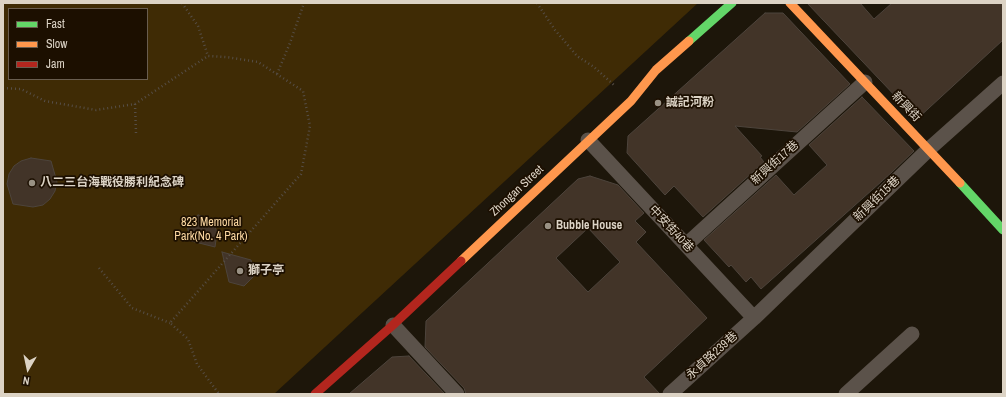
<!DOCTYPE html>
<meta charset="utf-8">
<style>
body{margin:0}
#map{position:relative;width:1006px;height:397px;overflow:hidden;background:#1d160a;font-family:"Archivo Narrow",sans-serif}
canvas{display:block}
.frame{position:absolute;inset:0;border:4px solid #dcd3c5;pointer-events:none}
.legend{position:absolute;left:8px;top:8px;width:140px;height:72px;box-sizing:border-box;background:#1c0f00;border:1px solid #695d4f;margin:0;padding:5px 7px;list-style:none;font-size:12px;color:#dcd3c5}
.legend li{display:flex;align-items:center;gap:8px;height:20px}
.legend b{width:20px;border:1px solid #695d4f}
.north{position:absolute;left:8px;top:349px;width:40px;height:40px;-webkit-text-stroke:3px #1c0f00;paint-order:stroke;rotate:189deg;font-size:11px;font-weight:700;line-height:16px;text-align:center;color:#dcd3c5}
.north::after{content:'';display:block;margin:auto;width:14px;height:18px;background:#dcd3c5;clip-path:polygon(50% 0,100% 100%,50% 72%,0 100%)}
</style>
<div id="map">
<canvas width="1006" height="397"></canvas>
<div class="frame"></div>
<ul class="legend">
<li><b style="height:5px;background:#63d668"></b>Fast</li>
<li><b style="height:5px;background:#ff974d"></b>Slow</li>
<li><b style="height:5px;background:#b3261e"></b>Jam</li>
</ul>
<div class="north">N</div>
</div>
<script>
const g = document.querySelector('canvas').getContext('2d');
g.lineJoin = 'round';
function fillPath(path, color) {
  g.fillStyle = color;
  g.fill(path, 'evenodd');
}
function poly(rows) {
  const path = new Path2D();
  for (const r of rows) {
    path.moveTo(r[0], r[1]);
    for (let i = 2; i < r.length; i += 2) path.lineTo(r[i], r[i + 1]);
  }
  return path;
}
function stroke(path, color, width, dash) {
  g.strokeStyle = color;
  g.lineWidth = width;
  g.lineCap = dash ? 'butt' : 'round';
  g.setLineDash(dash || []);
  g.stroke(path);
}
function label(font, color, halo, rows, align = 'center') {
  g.font = font + ' "Archivo Narrow","Noto Sans TC",sans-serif';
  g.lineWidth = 3.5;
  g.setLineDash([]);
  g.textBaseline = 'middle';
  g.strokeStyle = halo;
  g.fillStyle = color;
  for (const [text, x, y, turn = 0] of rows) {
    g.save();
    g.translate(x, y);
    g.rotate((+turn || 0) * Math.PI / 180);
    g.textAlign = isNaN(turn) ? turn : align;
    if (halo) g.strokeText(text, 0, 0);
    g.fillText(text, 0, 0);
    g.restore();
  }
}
const green = poly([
 [3,3,698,3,274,394,3,394],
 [9,9,147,9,147,79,9,79]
]);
const building = poly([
 [807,3,860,3,874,19,892,3,1003,3,1003,40,917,119,807,3],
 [765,13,783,13,850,84,797,132,735,126,762,156,760,157,764,162,703,217,674,186,665,195,627,153,628,136,765,13],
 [862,97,914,151,891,173,761,289,751,277,746,282,731,265,729,267,704,240,776,175,794,195,827,165,809,145,862,97],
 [31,158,51,161,57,182,55,191,50,199,43,205,33,207,13,204,7,184,9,174,14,166,21,161,31,158],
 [590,176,618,185,644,213,635,221,646,232,636,242,707,318,644,377,660,394,466,394,464,388,425,347,426,321,578,179,590,176],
 [588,228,620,262,588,292,556,258,588,228],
 [198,215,213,219,217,233,215,247,191,241,187,226,198,215],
 [222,252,251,260,255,275,244,286,229,282,222,252],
 [409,356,445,394,349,394,392,357,409,356]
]);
const path = poly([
 [182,3,198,26,208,56,226,57,258,62,303,91,310,126,301,174,170,323,188,339,197,364,219,394],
 [537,3,555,30,577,56,594,67,614,85],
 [277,74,290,43,304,3],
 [3,88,21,89,45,101,96,110,135,104,208,56],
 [135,104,136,133],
 [99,268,132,308,170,323]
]);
const lane = poly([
 [588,140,754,318],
 [686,245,865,82],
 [393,325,457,394],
 [670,394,754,318,929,149,1003,83],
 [846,394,912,334]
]);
const fast = poly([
 [689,41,732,3],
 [960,183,1003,230]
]);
const slow = poly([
 [790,3,960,183],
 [461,261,631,101,656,70,689,41]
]);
const jam = poly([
 [315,394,393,325,461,261]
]);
const markers = [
 [658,103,4,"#999184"],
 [32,183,4,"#999184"],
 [548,226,4,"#999184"],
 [240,271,4,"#999184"]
];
const poiNames = [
 ["誠記河粉",666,103],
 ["八二三台海戰役勝利紀念碑",40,183],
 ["Bubble House",556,226],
 ["獅子亭",248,271]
];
const streetNames = [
 ["新興街",906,107,46],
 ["新興街17巷",775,163,-42],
 ["Zhongan Street",517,191,-43],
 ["新興街15巷",877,199,-44],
 ["中安街40巷",671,229,47],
 ["永貞路239巷",712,356,-42]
];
const parkNames = [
 ["823 Memorial",211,223],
 ["Park(No. 4 Park)",211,237]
];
fillPath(green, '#3f2b05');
fillPath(building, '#423428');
stroke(building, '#4d443c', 1);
stroke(path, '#564e47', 2.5, [1, 3]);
stroke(lane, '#5b524a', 15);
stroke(fast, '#63d668', 9);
stroke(slow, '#ff974d', 9);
stroke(jam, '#b3261e', 9);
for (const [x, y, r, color] of markers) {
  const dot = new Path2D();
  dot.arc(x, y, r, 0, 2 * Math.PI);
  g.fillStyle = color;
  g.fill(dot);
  stroke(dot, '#1c0f00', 1.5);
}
label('bold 12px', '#dcd3c5', '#1c0f00', poiNames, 'left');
label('12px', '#dcd3c5', '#1c0f00', streetNames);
label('12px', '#fdd9a2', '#1c0f00', parkNames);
</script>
